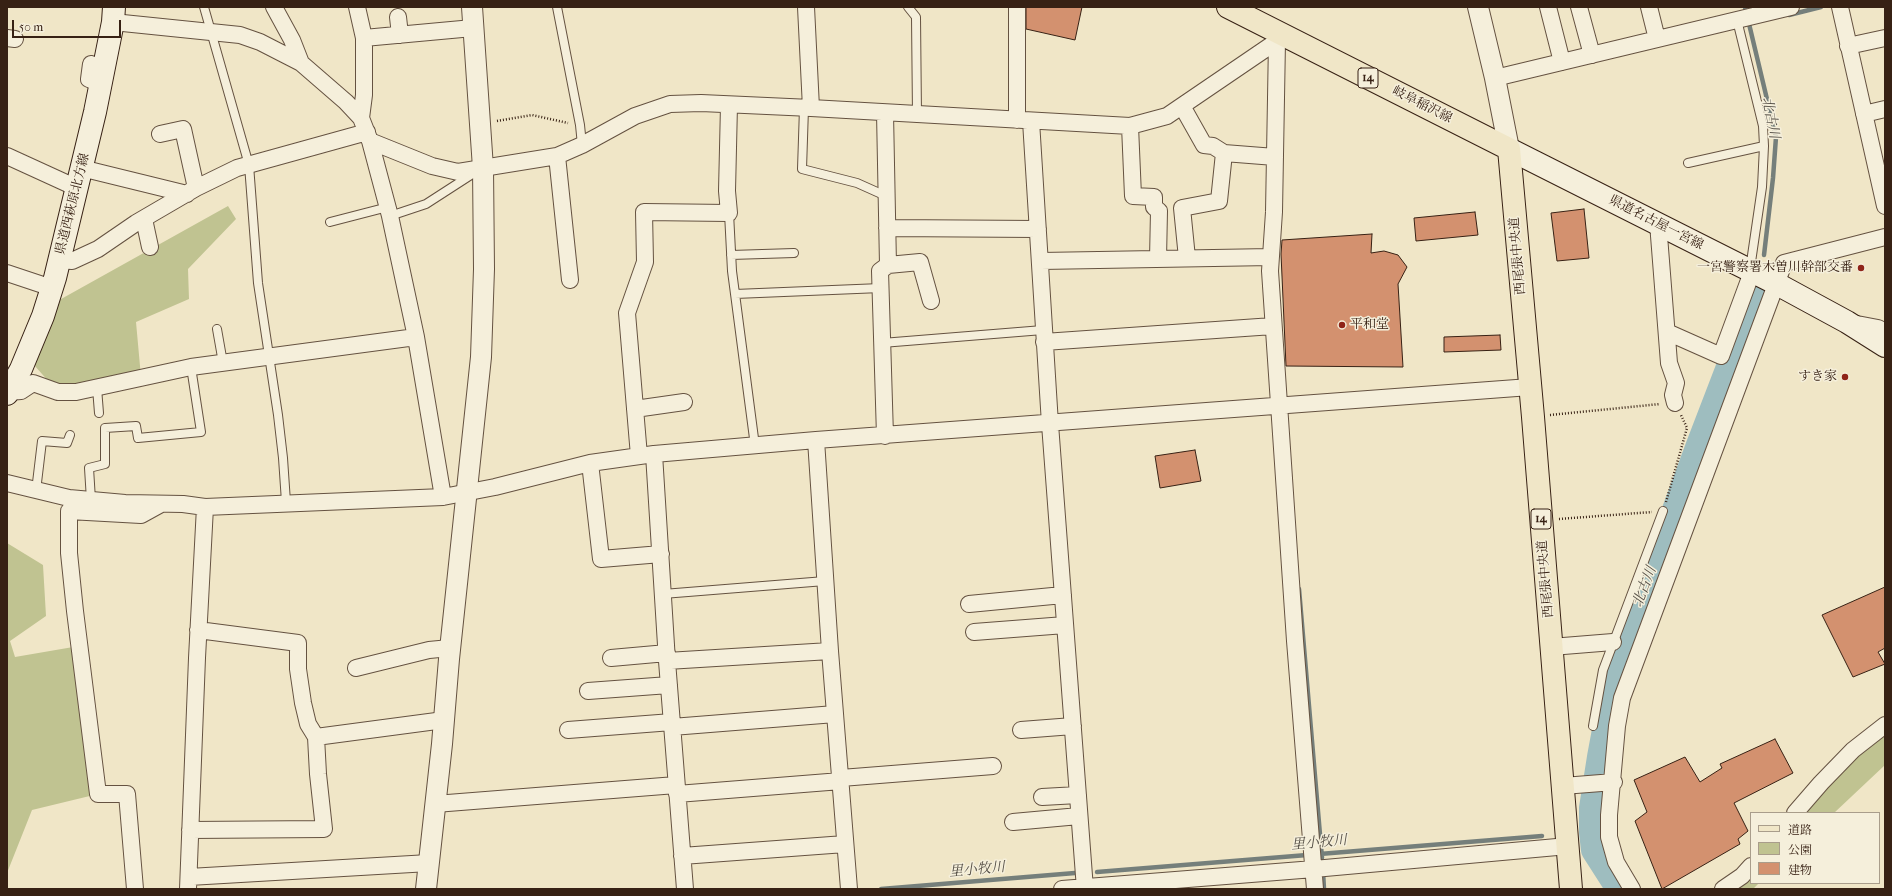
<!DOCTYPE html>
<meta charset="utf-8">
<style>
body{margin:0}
#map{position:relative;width:1892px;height:896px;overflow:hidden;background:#f0e6c7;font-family:"IM FELL French Canon","Noto Serif JP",serif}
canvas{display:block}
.frame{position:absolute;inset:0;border:8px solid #372114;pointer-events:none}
.legend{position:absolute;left:1750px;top:812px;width:130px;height:72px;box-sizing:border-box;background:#f5efdb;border:1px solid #a99d8b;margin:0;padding:5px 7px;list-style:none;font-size:12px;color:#372114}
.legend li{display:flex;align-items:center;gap:8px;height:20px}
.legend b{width:20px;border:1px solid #a99d8b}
.scale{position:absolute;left:12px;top:20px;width:109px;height:18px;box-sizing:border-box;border:2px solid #372114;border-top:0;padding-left:5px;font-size:12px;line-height:14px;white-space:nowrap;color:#372114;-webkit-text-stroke:3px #f5efdb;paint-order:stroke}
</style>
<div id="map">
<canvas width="1892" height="896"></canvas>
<div class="frame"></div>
<ul class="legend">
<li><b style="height:5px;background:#f0e6c7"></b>道路</li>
<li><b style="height:11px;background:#c0c391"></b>公園</li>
<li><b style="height:11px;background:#d3916f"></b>建物</li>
</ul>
<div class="scale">50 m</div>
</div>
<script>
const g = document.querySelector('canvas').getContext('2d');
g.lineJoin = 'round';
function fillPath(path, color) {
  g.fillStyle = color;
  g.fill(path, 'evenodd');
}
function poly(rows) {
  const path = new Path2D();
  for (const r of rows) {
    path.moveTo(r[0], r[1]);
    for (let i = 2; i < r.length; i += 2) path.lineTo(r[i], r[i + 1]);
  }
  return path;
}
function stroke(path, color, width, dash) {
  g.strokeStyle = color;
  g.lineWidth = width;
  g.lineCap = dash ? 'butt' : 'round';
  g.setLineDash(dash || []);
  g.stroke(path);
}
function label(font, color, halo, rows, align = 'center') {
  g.font = font + ' "IM FELL French Canon","Noto Serif JP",serif';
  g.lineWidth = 3;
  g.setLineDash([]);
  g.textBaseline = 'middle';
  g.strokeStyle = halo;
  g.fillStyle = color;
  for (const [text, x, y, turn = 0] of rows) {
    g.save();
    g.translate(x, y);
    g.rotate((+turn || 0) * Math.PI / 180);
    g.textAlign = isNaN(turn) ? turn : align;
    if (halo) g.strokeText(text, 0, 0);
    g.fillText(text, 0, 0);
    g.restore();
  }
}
const green = poly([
 [228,206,236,219,188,269,189,299,136,322,141,377,58,392,26,356,45,308],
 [7,543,43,565,46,616,10,641,15,657,79,646,98,794,32,810,7,873],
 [1885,725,1885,765,1834,813,1796,813],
 [1751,867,1751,883,1759,883,1753,889,1733,889]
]);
const stream = poly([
 [1745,7,1776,137,1773,178,1764,255],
 [1789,15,1821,7],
 [1299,589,1322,858],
 [1323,871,1324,889],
 [1097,872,1542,836],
 [881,889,1075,873]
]);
const river = poly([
 [1619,889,1594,850,1592,832,1592,808,1600,757,1619,655,1644,594,1699,445,1749,315,1755,291]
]);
const building = poly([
 [1026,7,1082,7,1075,40,1026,29,1026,7],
 [1584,209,1589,258,1557,261,1551,213,1584,209],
 [1475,212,1478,235,1416,241,1414,218,1475,212],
 [1372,234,1371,253,1384,251,1398,255,1407,267,1398,284,1403,367,1286,366,1281,254,1282,240,1372,234],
 [1500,335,1501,350,1444,352,1444,337,1500,335],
 [1195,450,1201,481,1160,488,1155,456,1195,450],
 [1885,587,1885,648,1878,652,1885,664,1853,677,1822,615,1885,587],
 [1775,739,1793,773,1734,803,1748,831,1738,839,1740,844,1662,889,1635,821,1647,812,1634,780,1685,757,1700,782,1722,768,1720,764,1775,739]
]);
const path = poly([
 [497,121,532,115,568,123],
 [1550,415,1660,404],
 [1666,502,1687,428,1681,415],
 [1559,519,1652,512]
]);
const service = poly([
 [204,7,249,165,258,283,278,415,283,458,286,502],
 [557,7,580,125,582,145],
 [908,7,916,17,917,115],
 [1737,20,1763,126,1764,146,1762,187,1750,269],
 [804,108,802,169,857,183,886,196],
 [1688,163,1764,146],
 [729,213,732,271,755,446],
 [390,216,426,204,474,173],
 [330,222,388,207],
 [731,255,794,253],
 [735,294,881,288],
 [217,329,223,363],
 [882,343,1043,330],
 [97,388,99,413],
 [36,491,42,441,67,443,70,435],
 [91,500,89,468,105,464,105,428,136,426,138,438,201,432,191,367],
 [663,594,825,581],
 [1593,726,1603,670,1663,511]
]);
const minor = poly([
 [274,7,292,40,301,63],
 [357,7,364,38,364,95,361,118],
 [806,7,811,108],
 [1548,7,1562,62],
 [1579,7,1592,55],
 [1649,7,1657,39],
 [1840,7,1885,206],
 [398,17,400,35],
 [113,22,240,35,260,42,301,63,346,102,361,118,370,141,390,216,416,337,443,497],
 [7,38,15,39],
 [364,38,473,28],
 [1277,41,1274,212,1270,271,1295,641,1315,889],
 [1848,46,1885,38],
 [91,64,89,79,101,84],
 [1495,78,1791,7],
 [1182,106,1204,145,1213,146,1224,153,1275,157],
 [885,113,888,265,880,271,885,436],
 [1864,114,1885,109],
 [1017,120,1017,7],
 [1031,121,1050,424,1085,889],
 [1130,126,1133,196,1154,197,1154,207,1159,211,1158,259],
 [160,134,183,129,196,188],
 [370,141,432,166,458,172,557,156,582,145,635,116,670,104,701,103,811,108,1130,126,1167,116,1286,35],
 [7,156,77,188],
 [557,156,570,280],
 [81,168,187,194],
 [144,219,150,247],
 [1658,223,1669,363,1676,383,1673,395,1675,403],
 [887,228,1038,229],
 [1187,258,1182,208,1219,201,1224,153],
 [59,260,72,261,98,249,136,223,196,188,237,168,367,132],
 [1041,261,1271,257],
 [888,265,920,262,931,301],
 [7,273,52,288],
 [1857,324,1878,328,1885,332],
 [1667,332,1721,356,1752,272],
 [1044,342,1273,326],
 [8,392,21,391,33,383,58,392,76,392,191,367,416,337],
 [635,409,684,402],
 [816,440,830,651,849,889],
 [654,454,667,661,685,889],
 [639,456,627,313,645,262,644,212,729,213,727,191,729,105],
 [590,463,601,559,661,554],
 [7,483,69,498,125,503,183,504,205,507,443,497,495,487,590,463,654,454,816,440,1530,387],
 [969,604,1063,595],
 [198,630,298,643,298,669,303,703,308,724,316,737],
 [974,632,1065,625],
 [1551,647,1613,642],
 [611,658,667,653],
 [667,661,830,651],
 [356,668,429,650,450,648],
 [588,691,669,685],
 [672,727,835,714],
 [568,730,672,722],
 [1021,730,1073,726],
 [841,778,993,766],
 [1563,786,1614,782],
 [677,794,841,781],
 [1042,797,1078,795],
 [435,804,676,785],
 [1795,813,1821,783,1853,750,1885,725],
 [1013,822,1079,816],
 [190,830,324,829,318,774,316,737,444,720],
 [682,856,845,844],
 [189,877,429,863],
 [135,889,127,794,98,794,75,611,69,553,69,511,141,515,161,504],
 [188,889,197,658,205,507],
 [1062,889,1314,869,1568,846],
 [1632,889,1616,862,1609,837,1609,815,1617,726,1622,698,1784,263,1885,237],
 [1723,889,1742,876,1751,866]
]);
const tertiary = poly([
 [1478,7,1495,78,1509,149],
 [426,889,442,744,449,659,481,357,484,269,483,168,472,7]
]);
const secondary = poly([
 [1509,149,1777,284,1847,322,1885,346],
 [7,394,21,369,43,316,55,278,95,112,113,22,114,7]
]);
const primary = poly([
 [1228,7,1509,149,1533,417,1571,889]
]);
const markers = [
 [1861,268,4,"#8f2418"],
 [1342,325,4,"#8f2418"],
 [1845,377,4,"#8f2418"]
];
const shields = [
 [1368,78,20],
 [1541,519,20]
];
const shieldNames = [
 ["14",1368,78],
 ["14",1541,519]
];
const streetNames = [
 ["岐阜稲沢線",1422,105,27],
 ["県道西萩原北方線",73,204,-76],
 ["県道名古屋一宮線",1656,223,27],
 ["西尾張中央道",1518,256,-95],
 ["西尾張中央道",1546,579,-95]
];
const poiNames = [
 ["一宮警察署木曽川幹部交番",1853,268],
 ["平和堂",1350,325,"left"],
 ["すき家",1837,377]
];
const waterNames = [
 ["北古川",1770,118,79],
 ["北古川",1645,587,-69],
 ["里小牧川",1319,843,-5],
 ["里小牧川",977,870,-5]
];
fillPath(green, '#c0c391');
stroke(stream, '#757f7b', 4.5);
stroke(river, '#9ebdbf', 26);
fillPath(building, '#d3916f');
stroke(building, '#372114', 1);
stroke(service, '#655241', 10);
stroke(minor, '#655241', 18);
stroke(tertiary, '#655241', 22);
stroke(secondary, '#372114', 24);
stroke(primary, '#372114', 24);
stroke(path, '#372114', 2.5, [1, 2]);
stroke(service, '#f5efdb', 8);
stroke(minor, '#f5efdb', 16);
stroke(tertiary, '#f5efdb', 20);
stroke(secondary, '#f5efdb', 22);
stroke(primary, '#f0e6c7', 22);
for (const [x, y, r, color] of markers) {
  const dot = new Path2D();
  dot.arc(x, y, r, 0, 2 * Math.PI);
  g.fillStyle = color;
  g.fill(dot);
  stroke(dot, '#f5efdb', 1.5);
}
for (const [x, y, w] of shields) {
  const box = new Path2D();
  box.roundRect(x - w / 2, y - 10, w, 20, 3);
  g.fillStyle = '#f5efdb';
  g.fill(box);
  stroke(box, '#372114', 1);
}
label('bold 12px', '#372114', null, shieldNames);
label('13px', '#372114', '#f5efdb', streetNames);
label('13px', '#372114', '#f5efdb', poiNames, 'right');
label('italic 14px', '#565047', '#f5efdb', waterNames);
</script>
